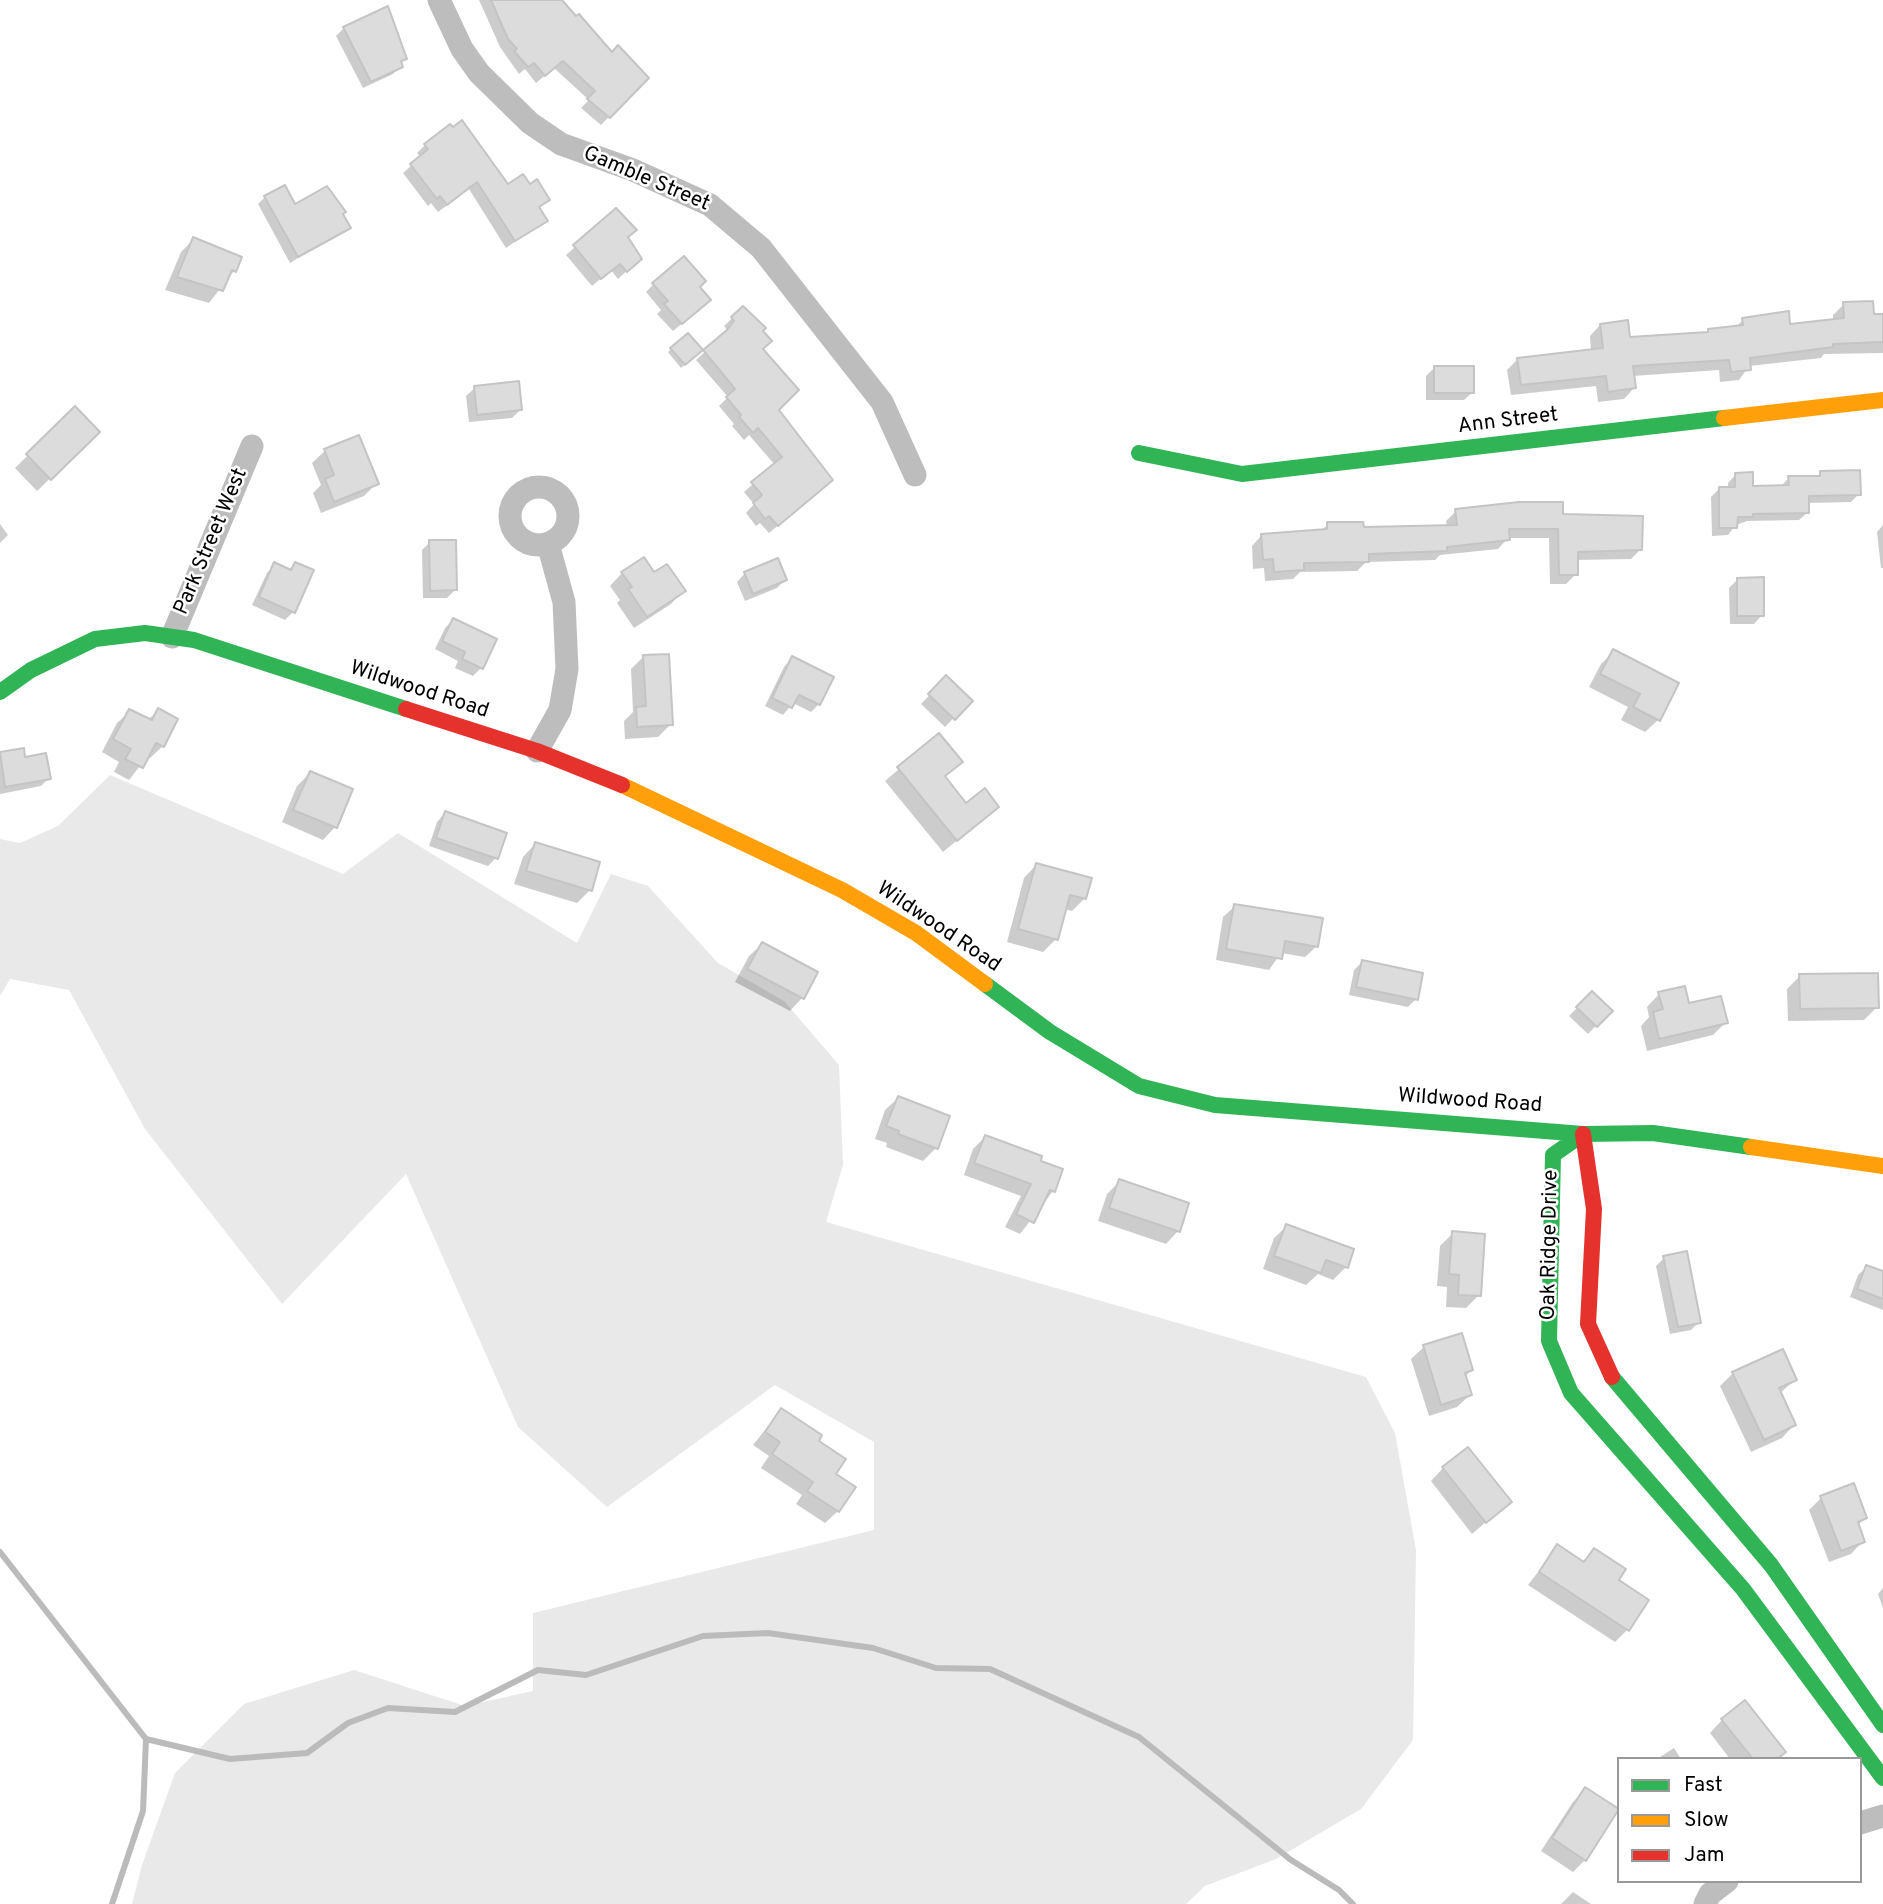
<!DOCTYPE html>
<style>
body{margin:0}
#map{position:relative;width:1883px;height:1904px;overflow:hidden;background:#fff;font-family:Overpass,sans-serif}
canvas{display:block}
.legend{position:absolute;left:1617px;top:1757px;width:245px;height:126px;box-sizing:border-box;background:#fff;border:2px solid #999;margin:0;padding:9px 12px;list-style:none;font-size:21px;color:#000}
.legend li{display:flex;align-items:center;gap:14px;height:35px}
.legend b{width:35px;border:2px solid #999}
</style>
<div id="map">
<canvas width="1883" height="1904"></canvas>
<ul class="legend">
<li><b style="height:9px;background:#30b455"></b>Fast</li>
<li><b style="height:9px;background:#ff9f0a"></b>Slow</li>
<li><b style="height:9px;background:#e5322d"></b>Jam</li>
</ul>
</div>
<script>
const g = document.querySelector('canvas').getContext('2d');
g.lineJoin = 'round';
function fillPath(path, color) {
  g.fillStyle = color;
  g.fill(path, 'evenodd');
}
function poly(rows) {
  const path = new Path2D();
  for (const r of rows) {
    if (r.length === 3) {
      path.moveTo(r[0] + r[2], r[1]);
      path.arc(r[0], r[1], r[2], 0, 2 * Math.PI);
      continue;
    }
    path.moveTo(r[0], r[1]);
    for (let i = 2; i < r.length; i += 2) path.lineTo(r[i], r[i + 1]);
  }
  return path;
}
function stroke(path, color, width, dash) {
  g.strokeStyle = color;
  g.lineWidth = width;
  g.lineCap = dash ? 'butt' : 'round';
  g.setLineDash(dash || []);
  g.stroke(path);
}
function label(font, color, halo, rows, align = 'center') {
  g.font = font + ' Overpass,sans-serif';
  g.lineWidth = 5;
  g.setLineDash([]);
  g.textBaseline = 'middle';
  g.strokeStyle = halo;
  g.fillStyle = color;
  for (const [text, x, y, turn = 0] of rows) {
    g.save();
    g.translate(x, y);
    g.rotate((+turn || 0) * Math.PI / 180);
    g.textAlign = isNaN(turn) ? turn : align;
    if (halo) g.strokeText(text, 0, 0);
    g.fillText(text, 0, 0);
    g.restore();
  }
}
const green = poly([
 [110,775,343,874,398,833,577,943,611,874,648,886,718,963,784,1001,839,1065,843,1165,826,1222,1366,1377,1395,1433,1416,1550,1413,1740,1361,1809,1276,1859,1205,1886,1186,1904,132,1904,142,1865,175,1773,244,1704,354,1670,465,1706,533,1691,533,1613,874,1530,874,1442,775,1385,607,1507,518,1427,406,1174,282,1304,145,1129,69,990,10,979,0,996,0,839,20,843,58,826]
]);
const shadow = poly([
 [479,0,560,0,612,54,647,78,601,125,581,108,589,100,554,68,536,83,525,69,519,74,500,47],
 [387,9,405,59,393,74,363,88,336,36,344,28],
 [425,145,507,186,529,187,548,200,539,208,545,221,506,248,469,189,438,212,431,203,428,206,403,173,421,157,417,153],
 [265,197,294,206,348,227,290,263,258,204],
 [616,211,632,266,618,279,611,270,592,286,566,255],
 [194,239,234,271,209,303,165,290,181,252],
 [654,284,698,287,701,308,673,331,657,314,661,310,646,292],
 [1844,304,1872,316,1883,316,1883,353,1824,354,1821,358,1749,366,1739,380,1720,382,1719,370,1633,376,1634,388,1624,399,1598,402,1596,386,1511,395,1507,370,1518,359,1591,351,1590,336,1600,325,1628,339,1706,334,1735,328,1743,320,1789,326,1833,321,1833,315],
 [743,308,761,331,762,350,777,410,823,488,769,533,760,523,756,526,746,513,754,504,744,492,775,465,749,435,744,440,732,426,734,424,719,406,728,397,696,360,722,336,727,330,724,326],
 [687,335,700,350,681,368,668,352],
 [1434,368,1473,392,1464,400,1426,400,1426,376],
 [475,388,520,410,512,418,469,422,466,396],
 [75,409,98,432,37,491,15,468],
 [325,451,377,483,364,496,321,513,313,493,321,485,312,463],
 [1821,473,1859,494,1851,502,1807,503,1808,512,1799,520,1747,521,1736,525,1728,535,1712,536,1711,497,1719,489,1728,488,1728,483,1736,474,1751,487,1780,487,1789,478,1816,478],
 [1456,511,1561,516,1641,549,1631,559,1576,560,1576,574,1566,584,1550,584,1549,538,1508,538,1498,549,1440,555,1435,560,1366,562,1357,571,1300,572,1293,579,1265,581,1264,568,1253,569,1252,546,1261,536,1321,531,1328,524,1362,529,1447,527,1446,521],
 [0,524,8,535,0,543],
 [1883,525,1883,568,1881,568,1877,532],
 [430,542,455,590,447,598,423,598,422,550],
 [275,564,288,571,295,564,293,612,285,620,252,605,267,573],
 [622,573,654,575,683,591,671,604,634,628,617,603,620,600,610,586],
 [745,573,785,580,777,588,745,601,737,582],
 [1737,580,1762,615,1754,624,1730,624,1729,588],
 [453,620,481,668,473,676,455,668,458,661,435,649,445,628],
 [1614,651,1658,720,1645,732,1621,720,1628,707,1589,687,1601,664],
 [643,657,671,724,658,737,625,739,624,721,633,712,631,669],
 [792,658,819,704,811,712,793,703,783,715,765,706,784,667],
 [946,678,970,701,945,727,921,704],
 [158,710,163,746,150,758,147,757,129,780,114,772,119,762,102,752,117,723,130,711,148,720],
 [939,735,960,762,944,778,966,805,997,807,943,852,885,781],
 [22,750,24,759,49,778,41,786,0,794,0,754],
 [310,773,335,827,323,840,282,822,297,786],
 [445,813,496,858,488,866,429,846,437,822],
 [535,844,590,890,577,903,514,884,523,857],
 [1036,865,1085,898,1072,911,1064,909,1056,939,1043,952,1007,942,1024,878],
 [1235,906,1317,946,1305,957,1281,953,1269,970,1216,960,1223,917],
 [762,944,816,973,802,998,790,1011,735,982,749,956],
 [1362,962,1416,999,1408,1007,1349,995,1354,970],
 [1800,976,1877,1007,1864,1020,1788,1021,1787,989],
 [1592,993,1610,1011,1588,1034,1569,1016],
 [1659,994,1726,1022,1713,1035,1647,1051,1641,1026,1649,1017,1647,1007],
 [898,1098,936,1148,923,1161,886,1147,887,1143,875,1139,885,1110],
 [985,1137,1038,1162,1053,1191,1020,1234,1005,1227,1021,1196,964,1175,973,1149],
 [1120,1181,1178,1231,1166,1244,1098,1221,1107,1194],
 [1287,1226,1346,1267,1333,1280,1318,1274,1306,1285,1263,1269,1274,1238],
 [1453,1233,1479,1295,1466,1308,1446,1307,1447,1287,1437,1286,1440,1246],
 [1664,1258,1699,1322,1691,1330,1670,1334,1656,1266],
 [1867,1267,1883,1273,1883,1310,1850,1297,1858,1275],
 [1424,1347,1471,1370,1465,1377,1470,1395,1457,1407,1429,1416,1411,1359],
 [1733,1373,1795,1380,1780,1393,1794,1425,1782,1438,1751,1452,1720,1386],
 [781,1410,816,1441,834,1474,838,1511,825,1523,796,1504,802,1495,761,1468,769,1456,753,1445],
 [1443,1468,1509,1502,1472,1534,1431,1481],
 [1821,1498,1865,1518,1857,1526,1863,1541,1851,1554,1829,1562,1809,1510],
 [1558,1546,1582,1562,1594,1550,1616,1580,1628,1629,1615,1642,1528,1585],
 [1883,1588,1883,1608,1878,1594],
 [1722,1720,1777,1759,1730,1759,1710,1733],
 [1674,1748,1681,1759,1657,1759],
 [1585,1790,1585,1860,1573,1872,1541,1851,1573,1802],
 [1573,1892,1591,1904,1561,1904]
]);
const stream = poly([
 [0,1552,146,1739,230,1759,307,1753,348,1723,388,1708,455,1712,538,1670,586,1675,703,1636,768,1633,873,1648,936,1668,990,1669,1139,1737,1291,1860,1339,1890,1353,1904],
 [112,1904,143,1811,146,1739]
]);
const building = poly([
 [491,0,562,0,576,16,579,14,612,52,618,45,649,78,610,118,587,99,595,91,563,61,545,76,534,63,528,67,514,51,517,49,508,39,491,0],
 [388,6,407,59,401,61,403,67,371,82,343,27,388,6],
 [462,120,508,184,523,174,530,184,537,179,550,200,539,207,548,221,515,241,477,182,447,205,440,196,437,199,410,164,428,149,424,144,450,124,453,127,462,120],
 [285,185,295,204,327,186,346,212,343,214,351,228,298,257,264,196,285,185],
 [616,208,637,230,628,237,642,259,627,272,620,264,601,279,573,245,616,208],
 [193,237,242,257,236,272,232,270,223,291,177,277,193,237],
 [684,256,706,281,700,287,711,300,682,324,664,304,668,301,652,283,684,256],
 [1873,301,1874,314,1883,314,1883,342,1833,344,1833,347,1750,358,1751,370,1731,372,1729,360,1633,366,1636,388,1608,392,1606,376,1521,385,1517,358,1603,348,1600,324,1628,320,1630,337,1708,332,1708,329,1743,325,1742,318,1789,311,1790,324,1844,318,1843,302,1873,301],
 [743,306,766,328,763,331,772,341,763,349,799,390,779,410,833,480,778,526,769,516,765,519,753,503,762,495,751,482,782,457,758,428,753,433,739,417,741,415,726,397,735,389,703,350,727,330,734,321,731,317,743,306],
 [688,333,703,350,685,365,670,348,688,333],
 [1434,366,1474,366,1474,393,1434,393,1434,366],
 [519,381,522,410,477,415,474,386,519,381],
 [75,406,100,432,51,480,26,454,75,406],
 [359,435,379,484,334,502,325,479,334,475,324,449,359,435],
 [1860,470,1861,495,1809,496,1809,513,1753,514,1753,517,1738,517,1737,528,1719,528,1719,487,1735,487,1735,473,1753,472,1753,486,1789,485,1788,476,1820,476,1820,471,1860,470],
 [1519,502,1563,502,1563,514,1643,516,1642,550,1578,552,1578,575,1559,575,1558,529,1509,529,1510,540,1447,547,1447,551,1369,554,1369,562,1304,563,1304,570,1274,572,1273,559,1263,560,1261,534,1327,529,1327,522,1363,522,1364,527,1457,525,1455,509,1519,502],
 [429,540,456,540,457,590,430,591,429,540],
 [644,557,654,572,667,564,686,591,647,617,628,589,632,587,621,572,644,557],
 [778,558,787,580,753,594,744,572,778,558],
 [274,562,291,570,295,562,314,570,295,613,259,597,274,562],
 [1764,577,1764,616,1737,616,1737,578,1764,577],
 [453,618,497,639,483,669,462,659,465,652,442,641,453,618],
 [1613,649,1679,683,1660,721,1633,707,1640,694,1600,674,1613,649],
 [669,654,673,725,637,727,636,707,646,706,643,655,669,654],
 [792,656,834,677,820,705,799,695,792,708,772,698,792,656],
 [946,675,973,701,955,720,928,694,946,675],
 [158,708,178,719,164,747,156,743,143,768,125,759,131,749,113,739,129,709,152,720,158,708],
 [939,733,963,762,945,776,966,803,985,788,999,807,957,841,897,767,939,733],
 [24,748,25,757,46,753,51,779,5,787,0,752,24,748],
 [310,771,353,789,337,828,293,810,310,771],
 [445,811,507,833,498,859,436,838,445,811],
 [535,842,600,862,592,891,526,871,535,842],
 [1036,863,1092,878,1086,899,1070,895,1058,940,1018,929,1036,863],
 [1234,904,1323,918,1318,947,1285,941,1282,959,1226,949,1234,904],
 [762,942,818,972,804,999,747,969,762,942],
 [1362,960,1423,973,1418,1000,1356,987,1362,960],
 [1878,973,1879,1008,1800,1009,1799,974,1878,973],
 [1685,986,1689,1003,1721,996,1728,1023,1659,1039,1653,1012,1663,1009,1658,992,1685,986],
 [1592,991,1613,1011,1597,1027,1576,1007,1592,991],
 [898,1096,950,1116,938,1149,898,1134,899,1131,886,1126,898,1096],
 [985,1135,1042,1156,1041,1161,1063,1169,1055,1192,1050,1190,1034,1223,1016,1214,1031,1184,974,1163,985,1135],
 [1119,1179,1189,1203,1180,1232,1109,1208,1119,1179],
 [1286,1224,1354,1249,1348,1268,1326,1260,1321,1273,1274,1256,1286,1224],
 [1452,1231,1485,1234,1481,1296,1458,1295,1459,1275,1449,1274,1452,1231],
 [1687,1251,1701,1323,1678,1327,1663,1256,1687,1251],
 [1866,1265,1883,1271,1883,1299,1857,1289,1866,1265],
 [1462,1333,1473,1370,1465,1373,1472,1395,1441,1405,1423,1345,1462,1333],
 [1783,1349,1797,1380,1779,1388,1796,1425,1764,1440,1732,1372,1783,1349],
 [781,1408,822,1435,819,1441,846,1459,836,1474,856,1487,839,1512,807,1491,813,1482,772,1454,780,1442,765,1432,781,1408],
 [1468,1447,1512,1502,1486,1523,1442,1467,1468,1447],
 [1854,1483,1867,1518,1858,1522,1865,1542,1841,1551,1820,1496,1854,1483],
 [1557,1544,1584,1562,1594,1548,1626,1569,1619,1580,1649,1600,1629,1631,1539,1572,1557,1544],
 [1745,1700,1786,1752,1777,1759,1753,1759,1721,1719,1745,1700],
 [1585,1787,1619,1809,1586,1861,1552,1838,1585,1787]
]);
const street = poly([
 [439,0,462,49,479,73,530,123,561,144,633,170,710,205,761,248,882,402,915,475],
 [539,516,29],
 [172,637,252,446],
 [537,751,560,710,567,669,564,602,548,544],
 [1860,1823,1883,1816],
 [1705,1904,1710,1894,1727,1881]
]);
const fast = poly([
 [1139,453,1242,474,1724,418],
 [0,692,31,670,95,639,145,633,194,640,406,709],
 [985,984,1050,1032,1139,1086,1215,1105,1583,1134,1653,1133,1751,1147],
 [1583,1134,1553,1155,1549,1341,1571,1393,1743,1589,1883,1778],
 [1612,1377,1771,1565,1883,1725]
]);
const slow = poly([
 [1724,418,1883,400],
 [622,785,842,890,916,933,985,984],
 [1751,1147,1883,1166]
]);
const jam = poly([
 [406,709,537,751,622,785],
 [1583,1134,1594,1209,1588,1324,1612,1377]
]);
const streetNames = [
 ["Gamble Street",646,180,23],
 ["Ann Street",1508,422,-7],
 ["Park Street West",212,542,-67],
 ["Wildwood Road",419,691,18],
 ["Wildwood Road",938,928,34],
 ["Wildwood Road",1470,1102,4],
 ["Oak Ridge Drive",1551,1245,-89]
];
fillPath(green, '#e9e9e9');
fillPath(shadow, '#0003');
stroke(stream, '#bbb', 6);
fillPath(building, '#dcdcdc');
stroke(building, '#c4c4c4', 2);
stroke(street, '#bdbdbd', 23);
stroke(fast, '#30b455', 16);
stroke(slow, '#ff9f0a', 16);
stroke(jam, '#e5322d', 16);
label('21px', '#000', '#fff', streetNames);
</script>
